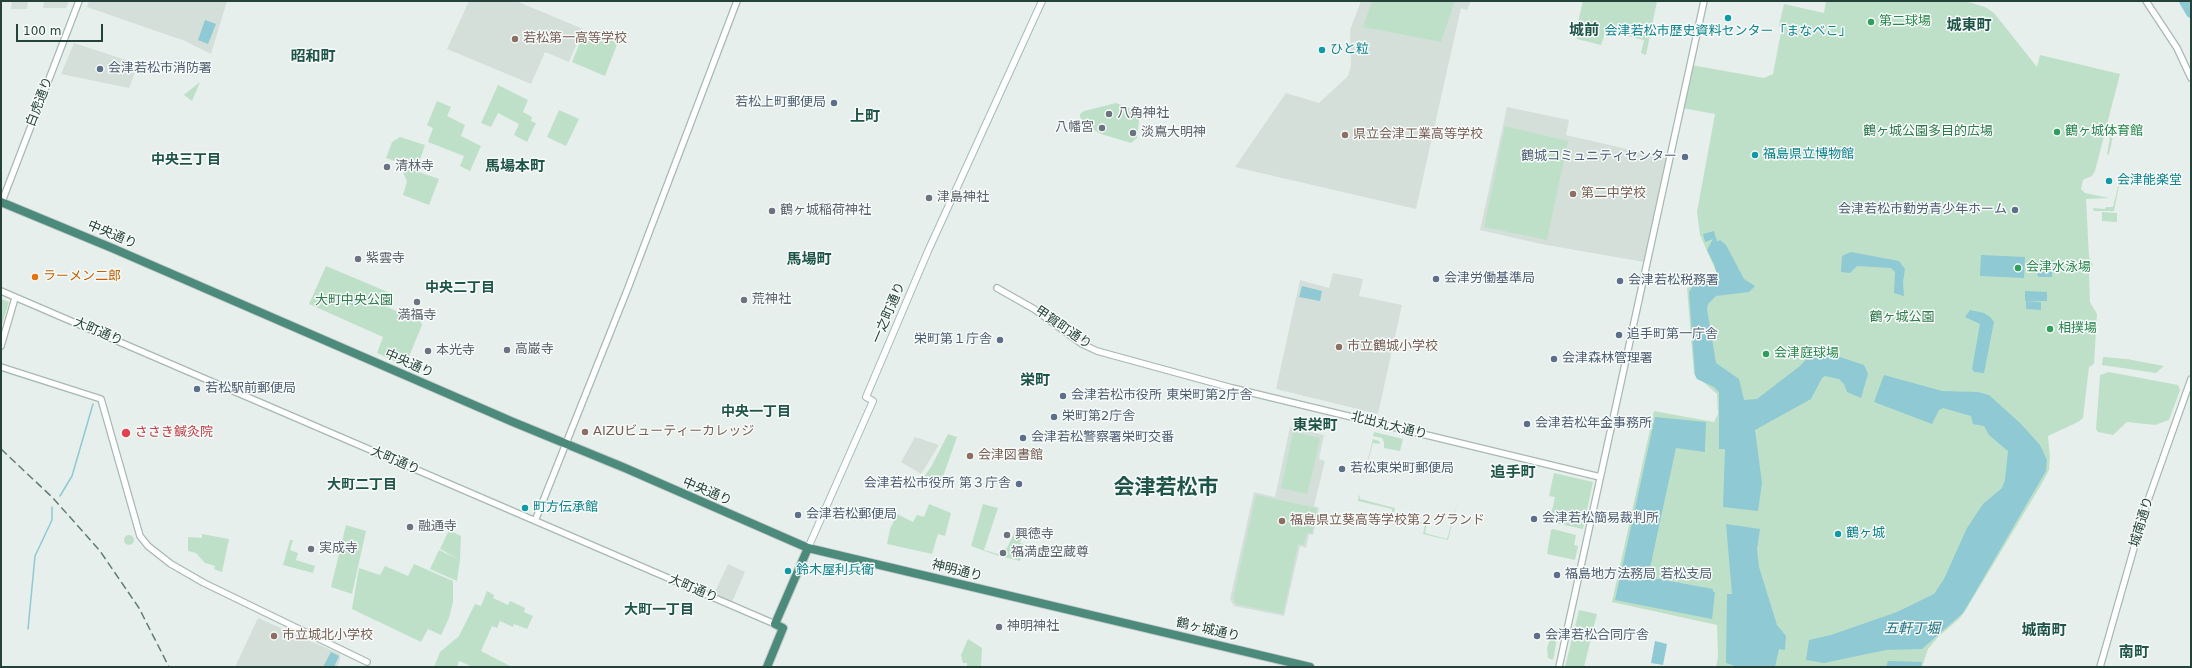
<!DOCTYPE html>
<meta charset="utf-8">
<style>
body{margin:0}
#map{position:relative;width:2192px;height:668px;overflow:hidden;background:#e6efeb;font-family:"DejaVu Sans",sans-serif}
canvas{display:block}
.frame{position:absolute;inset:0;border:2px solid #24423a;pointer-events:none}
.scale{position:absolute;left:16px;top:24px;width:87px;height:18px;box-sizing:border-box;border:2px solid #24423a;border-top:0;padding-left:5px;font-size:12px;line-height:14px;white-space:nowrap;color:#24423a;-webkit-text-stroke:3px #f7fbf9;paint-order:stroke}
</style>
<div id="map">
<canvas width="2192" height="668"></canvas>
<div class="frame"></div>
<div class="scale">100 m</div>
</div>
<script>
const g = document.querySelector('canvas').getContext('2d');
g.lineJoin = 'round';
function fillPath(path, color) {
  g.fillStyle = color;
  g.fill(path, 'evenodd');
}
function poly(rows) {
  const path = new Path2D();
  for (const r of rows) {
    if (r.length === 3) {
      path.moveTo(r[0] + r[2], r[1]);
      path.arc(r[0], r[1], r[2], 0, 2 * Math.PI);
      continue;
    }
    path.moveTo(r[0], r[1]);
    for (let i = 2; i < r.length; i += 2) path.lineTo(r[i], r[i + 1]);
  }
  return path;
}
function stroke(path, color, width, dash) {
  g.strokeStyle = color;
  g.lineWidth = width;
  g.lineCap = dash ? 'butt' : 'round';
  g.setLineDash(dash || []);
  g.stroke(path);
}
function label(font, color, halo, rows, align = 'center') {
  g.font = font + ' "DejaVu Sans","Noto Sans JP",sans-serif';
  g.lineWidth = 3;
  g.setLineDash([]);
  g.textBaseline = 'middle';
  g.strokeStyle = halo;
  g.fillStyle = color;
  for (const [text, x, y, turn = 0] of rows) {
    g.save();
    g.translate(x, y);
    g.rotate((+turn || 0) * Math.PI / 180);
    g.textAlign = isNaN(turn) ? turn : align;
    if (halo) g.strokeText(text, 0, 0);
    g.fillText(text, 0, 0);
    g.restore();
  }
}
const built = poly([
 [12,1,28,1,27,9,11,9],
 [44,1,69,1,66,8,43,8],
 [89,1,227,1,211,54,185,41,87,7],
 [469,1,516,1,583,29,569,62,545,52,531,84,447,49],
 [1361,1,1471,1,1467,10,1461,8,1416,209,1235,167,1286,93,1319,103,1348,76,1351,66,1350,30],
 [74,43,138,64,129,88,61,74],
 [1507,107,1569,120,1566,135,1666,158,1644,262,1541,244,1480,230],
 [1333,273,1363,279,1359,296,1402,305,1378,414,1276,389,1300,280,1329,288],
 [1290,427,1324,435,1319,459,1325,461,1314,506,1319,508,1313,535,1309,534,1306,548,1300,546,1284,616,1234,606,1230,599,1254,492,1275,497],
 [915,437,939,445,921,474,901,462],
 [728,564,745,572,732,602,716,595,715,592],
 [258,618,340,654,340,660,337,667,235,667]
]);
const green = poly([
 [1372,1,1455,1,1441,42,1363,27],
 [1583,1,1657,1,1646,55,1641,53,1644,40,1611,32,1606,31,1601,45,1577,39,1575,34],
 [1826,1,1965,1,1985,7,1994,13,2037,67,2040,55,2120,74,2095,171,2092,176,2083,180,2081,189,2085,193,2109,198,2086,199,2089,257,2093,265,2089,274,2090,302,2097,314,2094,364,2089,367,2083,418,2078,422,2048,436,2050,458,2049,470,2041,485,1967,608,1960,618,1938,637,1928,649,1922,667,1716,667,1718,657,1717,625,1612,602,1654,411,1714,422,1718,414,1717,394,1694,374,1687,288,1719,278,1700,235,1697,212,1715,114,1682,108,1691,65,1764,78,1773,74,1782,27,1779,26,1784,4,1824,13],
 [585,30,618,42,605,76,572,62],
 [200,82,192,101,184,95,186,93],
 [498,85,528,100,523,112,532,117,531,121,536,123,527,142,514,135,519,124,498,113,491,127,481,123],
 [437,101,451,107,447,116,465,125,461,136,481,146,470,171,460,166,464,156,428,142,433,128,427,125],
 [1116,103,1140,112,1137,138,1131,143,1101,134,1086,125,1080,117,1080,114,1084,111],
 [559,110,579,119,566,146,547,137],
 [2114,125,2115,127,2109,154,2107,155,2112,126],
 [1505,126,1568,141,1547,240,1484,227],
 [400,137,425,145,416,171,439,179,429,205,403,195,407,181,398,162,386,158,392,142],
 [2122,170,2114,211,2094,211,2093,208,2105,209,2106,207,2113,207],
 [2102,212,2117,213,2117,222,2102,221],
 [326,266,390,293,385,306,421,322,422,325,405,366,377,353,383,337,309,304],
 [1,299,9,302,1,328],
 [2103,357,2127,359,2164,366,2156,373,2102,365],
 [2109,372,2178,385,2180,390,2169,420,2155,425,2127,422,2113,435,2098,432,2096,429,2100,375],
 [1293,432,1320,438,1314,466,1287,460],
 [1374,432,1403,439,1400,451,1384,448,1384,442,1382,438,1373,436],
 [948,434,957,437,939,488,920,482,931,467],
 [1373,439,1379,441,1380,444,1373,443,1361,486],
 [1287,460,1314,466,1307,494,1281,488],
 [1554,473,1593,482,1583,529,1555,523,1556,516,1551,515,1555,497,1549,496],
 [1359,494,1360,499,1395,508,1393,515,1427,524,1425,533,1447,539,1458,500,1448,540,1423,534,1425,525,1391,516,1392,509,1358,501],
 [1256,495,1317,508,1312,533,1307,533,1304,545,1298,544,1283,614,1236,604,1233,598],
 [929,504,951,513,945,536,938,534,932,554,887,544,890,529,897,514,913,522,917,515,924,517],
 [983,504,998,508,984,550,998,554,1000,549,1007,548,1016,529,1024,532,1020,543,1032,546,1033,553,1029,558,1022,556,1020,561,996,555,971,546],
 [346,525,366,531,352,594,331,587],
 [1553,529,1576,535,1574,545,1578,546,1575,560,1547,554,1551,530],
 [449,530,461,536,460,560,440,549],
 [202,534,229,539,222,572,214,569,215,566,205,563,196,553,188,551,188,537,202,538],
 [129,540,5],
 [290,540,293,540,290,550,298,553,296,560,315,566,313,573,283,565],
 [439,550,460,560,457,581,430,569],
 [414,564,453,581,453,602,449,618,441,635,428,629,421,642,352,609,359,568,380,575,385,566,408,576],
 [487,591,494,595,493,598,508,605,510,601,525,608,524,612,533,616,527,629,514,624,513,627,500,621,497,628,492,626,481,651,512,667,473,667,459,661,457,667,434,667,440,652,459,636,475,604,481,606],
 [1579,610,1597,614,1584,667,1565,667],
 [1558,634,1553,660,1548,658,1547,648,1551,636],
 [968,639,982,648,981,667,967,667,967,663,963,663,961,655]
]);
const water = poly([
 [205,20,216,24,208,44,198,40],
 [1714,231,1717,242,1720,240,1726,245,1744,279,1755,286,1749,292,1716,296,1708,304,1707,309,1716,363,1739,379,1744,400,1757,399,1800,366,1815,350,1819,350,1864,365,1868,374,1861,398,1847,392,1844,384,1839,379,1825,376,1822,378,1811,399,1755,430,1762,483,1758,511,1723,507,1725,449,1719,449,1719,392,1714,387,1697,379,1695,375,1689,292,1694,284,1718,277,1714,264,1707,250,1713,239,1705,242,1703,234],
 [1851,252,1899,261,1905,269,1903,282,1904,296,1894,293,1895,272,1891,268,1857,266,1850,273,1841,272,1842,256],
 [1981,255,2025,257,2024,278,1980,276],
 [2040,259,2053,260,2052,277,2039,277,2035,272,2036,263],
 [1302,286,1322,291,1320,301,1299,297],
 [2025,291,2047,292,2047,301,2025,301],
 [345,294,356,299,354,306,343,300],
 [2026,301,2041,302,2041,310,2026,309],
 [1970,310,1984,313,1990,317,1994,322,1984,373,1974,372,1972,369,1980,324,1965,317],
 [1884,375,1942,391,1978,392,1989,395,2021,424,2040,445,2047,460,2046,471,1963,613,1922,649,1886,650,1824,663,1806,660,1809,640,1831,635,1897,612,1934,594,1944,579,1967,528,1983,504,2002,488,2005,480,2008,451,1989,435,1984,426,1973,424,1971,416,1943,408,1939,410,1932,424,1874,402],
 [1655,417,1706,422,1705,449,1705,452,1676,448,1648,577,1713,589,1713,592,1715,592,1712,619,1615,600],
 [1726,524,1760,529,1757,549,1759,567,1777,625,1786,636,1785,650,1779,649,1775,667,1738,667,1726,663,1727,594,1732,594],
 [1655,641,1667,644,1663,665,1651,663],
 [331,652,339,656,334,667,323,667],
 [1888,661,1922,662,1921,667,1886,667]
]);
const stream = poly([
 [60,496,72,476,93,404],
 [28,629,35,556,52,520,52,507]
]);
const river = poly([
 [2184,1,2191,13]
]);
const tertiary = poly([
 [2146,1,2177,48,2191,78],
 [1,204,79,1],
 [997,288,1034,309,1082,344,1097,351,1232,388,1600,477],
 [1,291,775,624],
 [1,346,15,298],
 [1,367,101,399,140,536,148,546,171,564,204,583,367,662],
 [535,521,628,288,737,1],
 [1559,667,1704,1],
 [2100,667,2146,506,2191,379]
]);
const secondary = poly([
 [808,548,873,401,866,397,928,251,1042,1]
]);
const trunk = poly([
 [1,202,112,248,513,422,625,468,808,548,1310,667],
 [767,667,783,628,775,624,808,548]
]);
const rail = poly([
 [1,449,53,498,100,551,139,608,169,667]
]);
const markers = [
 [1728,18,4,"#0f9aa8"],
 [1871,22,4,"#2e9e5b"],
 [515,39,4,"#8d6e63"],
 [1322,50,4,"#0f9aa8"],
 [100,69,4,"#5c6f8a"],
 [834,103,4,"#5c6f8a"],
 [1109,114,4,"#6b7280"],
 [1102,128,4,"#6b7280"],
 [2057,132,4,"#2e9e5b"],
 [1133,133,4,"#6b7280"],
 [1345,135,4,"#8d6e63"],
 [1755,155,4,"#0f9aa8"],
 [1685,157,4,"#5c6f8a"],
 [387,167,4,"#6b7280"],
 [2109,181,4,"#0f9aa8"],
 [1573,194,4,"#8d6e63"],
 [929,198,4,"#6b7280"],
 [2015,210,4,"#5c6f8a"],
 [772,211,4,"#6b7280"],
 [358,259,4,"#6b7280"],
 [2018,268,4,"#2e9e5b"],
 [35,277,4,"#e8710a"],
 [1436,279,4,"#5c6f8a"],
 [1620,281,4,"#5c6f8a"],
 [744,300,4,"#6b7280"],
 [417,302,4,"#6b7280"],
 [2050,329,4,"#2e9e5b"],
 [1619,335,4,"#5c6f8a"],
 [1000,340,4,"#5c6f8a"],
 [1339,347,4,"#8d6e63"],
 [507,350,4,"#6b7280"],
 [428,351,4,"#6b7280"],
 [1766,354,4,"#2e9e5b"],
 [1554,359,4,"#5c6f8a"],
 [197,389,4,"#5c6f8a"],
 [1063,396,4,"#5c6f8a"],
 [1054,417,4,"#5c6f8a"],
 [1527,424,4,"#5c6f8a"],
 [585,432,4,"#8d6e63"],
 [126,433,5,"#e0444e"],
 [1023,438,4,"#5c6f8a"],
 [970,456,4,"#8d6e63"],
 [1342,469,4,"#5c6f8a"],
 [1019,484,4,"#5c6f8a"],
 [525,508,4,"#0f9aa8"],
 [798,515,4,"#5c6f8a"],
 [1534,519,4,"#5c6f8a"],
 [1282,521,4,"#8d6e63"],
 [410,527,4,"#6b7280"],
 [1838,534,4,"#0f9aa8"],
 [1007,535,4,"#6b7280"],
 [311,549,4,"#6b7280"],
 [1003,553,4,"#6b7280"],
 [788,571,4,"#0f9aa8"],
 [1557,575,4,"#5c6f8a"],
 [999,627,4,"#6b7280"],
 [274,636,4,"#8d6e63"],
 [1537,636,4,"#5c6f8a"]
];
const leisureNames = [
 ["第二球場",1879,22],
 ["鶴ヶ城体育館",2065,132],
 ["会津水泳場",2026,268],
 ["相撲場",2058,329],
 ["会津庭球場",1774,354]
];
const cultureNames = [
 ["会津若松市歴史資料センター「まなべこ」",1728,32,"center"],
 ["ひと粒",1330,50],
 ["福島県立博物館",1763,155],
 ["会津能楽堂",2117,181],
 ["町方伝承館",533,508],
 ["鶴ヶ城",1846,534],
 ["鈴木屋利兵衛",796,571]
];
const educationNames = [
 ["若松第一高等学校",523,39],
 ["県立会津工業高等学校",1353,135],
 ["第二中学校",1581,194],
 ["市立鶴城小学校",1347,347],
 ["AIZUビューティーカレッジ",593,432],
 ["会津図書館",978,456],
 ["福島県立葵高等学校第２グランド",1290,521],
 ["市立城北小学校",282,636]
];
const serviceNames = [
 ["会津若松市消防署",108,69],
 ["若松上町郵便局",826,103,"right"],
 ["鶴城コミュニティセンター",1677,157,"right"],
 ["会津若松市勤労青少年ホーム",2007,210,"right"],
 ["会津労働基準局",1444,279],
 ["会津若松税務署",1628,281],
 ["追手町第一庁舎",1627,335],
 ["栄町第１庁舎",992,340,"right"],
 ["会津森林管理署",1562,359],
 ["若松駅前郵便局",205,389],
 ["会津若松市役所 東栄町第2庁舎",1071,396],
 ["栄町第2庁舎",1062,417],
 ["会津若松年金事務所",1535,424],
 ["会津若松警察署栄町交番",1031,438],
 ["若松東栄町郵便局",1350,469],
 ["会津若松市役所 第３庁舎",1011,484,"right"],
 ["会津若松郵便局",806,515],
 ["会津若松簡易裁判所",1542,519],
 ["福島地方法務局 若松支局",1565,575],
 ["会津若松合同庁舎",1545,636]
];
const streetNames = [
 ["白虎通り",40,102,-69],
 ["中央通り",112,235,23],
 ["一之町通り",889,313,-67],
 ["甲賀町通り",1063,328,34],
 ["大町通り",98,332,23],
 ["中央通り",409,364,24],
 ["北出丸大通り",1389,426,14],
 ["大町通り",395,461,23],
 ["中央通り",707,492,23],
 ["城南通り",2142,522,-73],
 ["神明通り",957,571,14],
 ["大町通り",693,589,23],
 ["鶴ヶ城通り",1208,630,13]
];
const worshipNames = [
 ["八角神社",1117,114],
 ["八幡宮",1094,128,"right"],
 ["淡嶌大明神",1141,133],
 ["清林寺",395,167],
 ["津島神社",937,198],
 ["鶴ヶ城稲荷神社",780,211],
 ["紫雲寺",366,259],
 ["荒神社",752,300],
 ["満福寺",417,316,"center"],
 ["高巌寺",515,350],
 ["本光寺",436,351],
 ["融通寺",418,527],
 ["興徳寺",1015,535],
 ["実成寺",319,549],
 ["福満虚空蔵尊",1011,553],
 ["神明神社",1007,627]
];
const parkNames = [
 ["鶴ヶ城公園多目的広場",1928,132],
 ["大町中央公園",354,301],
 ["鶴ヶ城公園",1902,318]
];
const foodNames = [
 ["ラーメン二郎",43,277]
];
const healthNames = [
 ["ささき鍼灸院",135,433]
];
const neighbourhoodNames = [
 ["中央三丁目",186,160],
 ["中央二丁目",460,288],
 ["中央一丁目",756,412],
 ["大町二丁目",362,485],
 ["大町一丁目",659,610]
];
const waterNames = [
 ["五軒丁堀",1912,629]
];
const quarterNames = [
 ["城東町",1969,26],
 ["城前",1584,31],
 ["昭和町",313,57],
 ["上町",865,117],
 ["馬場本町",515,167],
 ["馬場町",809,260],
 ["栄町",1035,381],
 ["東栄町",1315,426],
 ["追手町",1513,473],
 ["城南町",2044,631],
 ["南町",2134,653]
];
const townNames = [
 ["会津若松市",1166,489]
];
fillPath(built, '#d4dfda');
fillPath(green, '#bfe0c8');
fillPath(water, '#8ec9d4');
stroke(stream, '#8ec9d4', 1.5);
stroke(river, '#8ec9d4', 10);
stroke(tertiary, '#a8b8b2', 8);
stroke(secondary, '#a4bbb3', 8);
stroke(trunk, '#c2cac8', 10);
stroke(tertiary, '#fff', 5.5);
stroke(secondary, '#fff', 6);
stroke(trunk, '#4c8a7c', 8);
stroke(rail, '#5f7d75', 1.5, [8, 4]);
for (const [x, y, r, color] of markers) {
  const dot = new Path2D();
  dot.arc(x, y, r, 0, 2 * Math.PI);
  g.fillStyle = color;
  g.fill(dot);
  stroke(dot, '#f7fbf9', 1.5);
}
label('13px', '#27864d', '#f7fbf9', leisureNames, 'left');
label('13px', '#0d838f', '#f7fbf9', cultureNames, 'left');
label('13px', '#785e54', '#f7fbf9', educationNames, 'left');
label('13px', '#4e5e75', '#f7fbf9', serviceNames, 'left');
label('13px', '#24423a', '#f7fbf9', streetNames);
label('13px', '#5b616d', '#f7fbf9', worshipNames, 'left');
label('13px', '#2d7a4b', '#f7fbf9', parkNames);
label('13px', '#c56008', '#f7fbf9', foodNames, 'left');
label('13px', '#be3a42', '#f7fbf9', healthNames, 'left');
label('bold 14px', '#1f5548', '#f7fbf9', neighbourhoodNames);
label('italic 14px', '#1c6f80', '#f7fbf9', waterNames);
label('bold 15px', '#1f5548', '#f7fbf9', quarterNames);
label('bold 21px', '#1f5548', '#f7fbf9', townNames);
</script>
